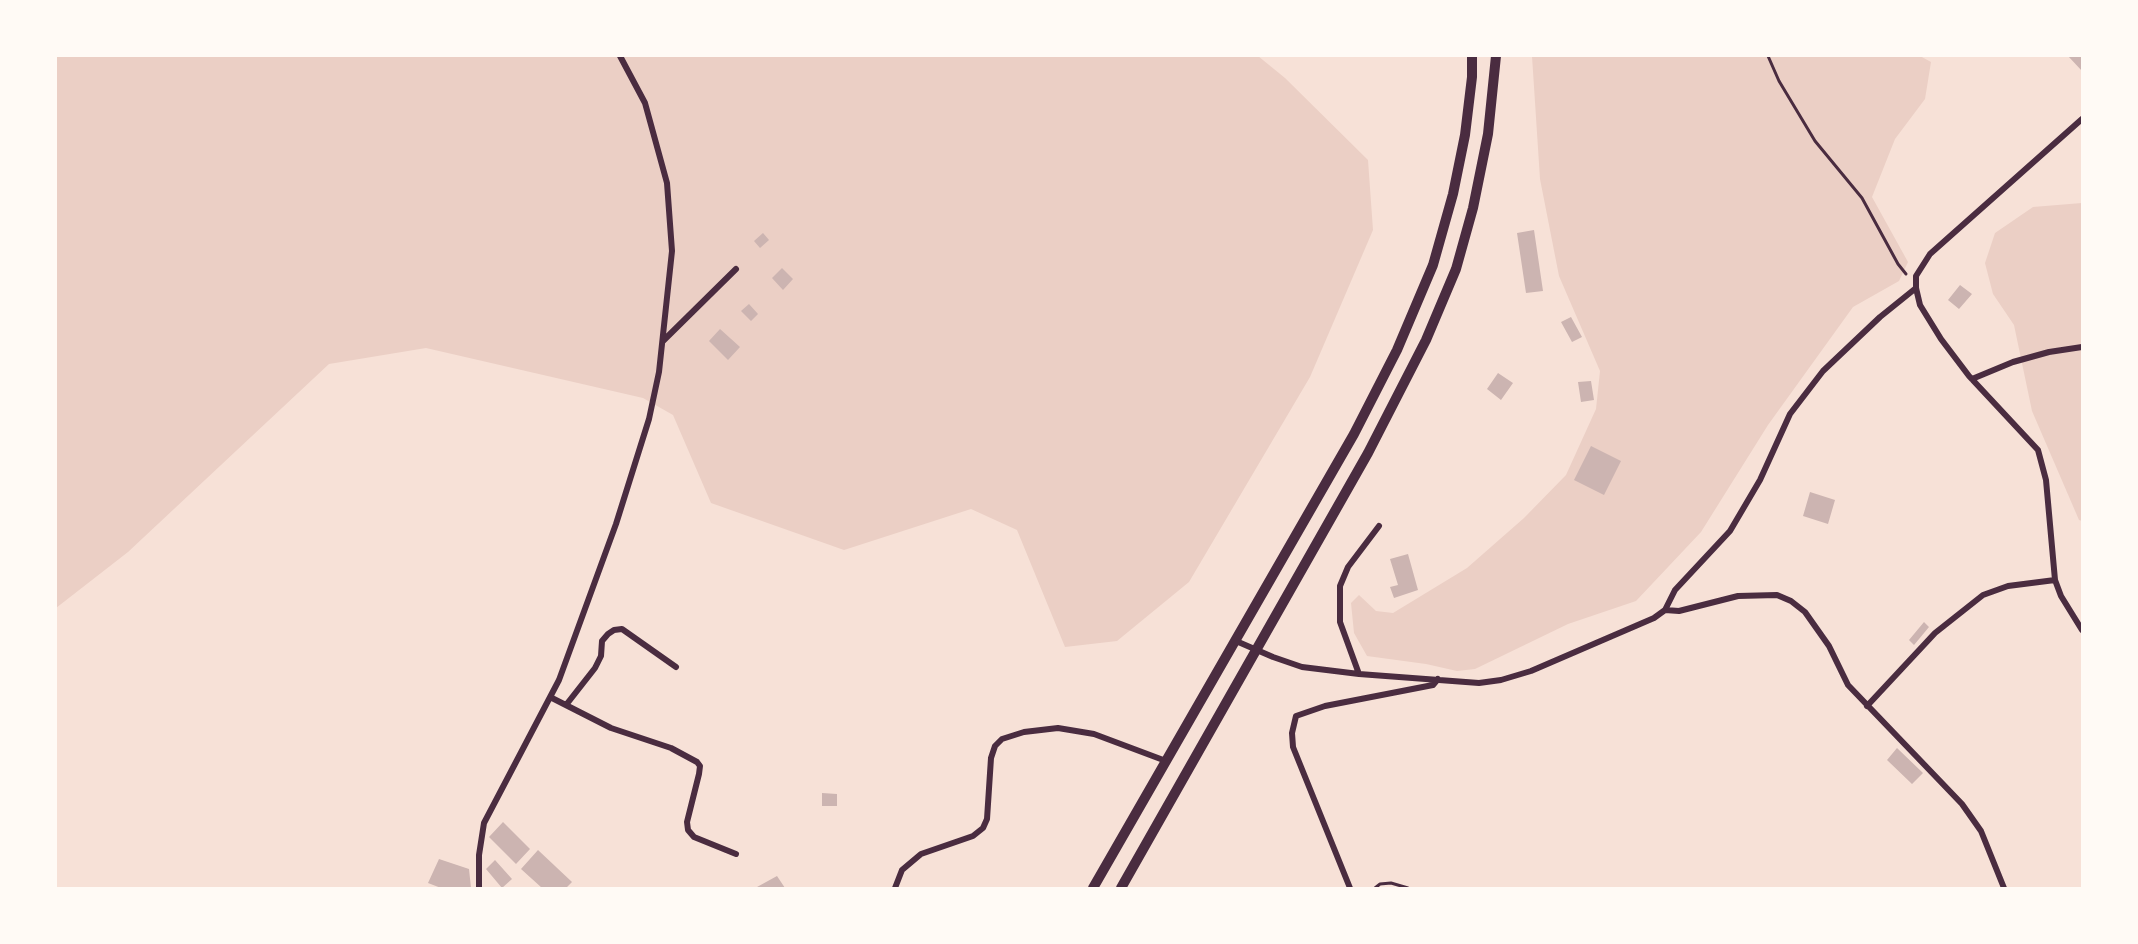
<!DOCTYPE html>
<style>
body{margin:0}
#map{position:relative;width:2138px;height:944px;overflow:hidden;background:#f7e1d7;font-family:"Titillium Web",sans-serif}
canvas{display:block}
.frame{position:absolute;inset:0;border:57px solid #fffaf5;pointer-events:none}
</style>
<div id="map">
<canvas width="2138" height="944"></canvas>
<div class="frame"></div>
</div>
<script>
const g = document.querySelector('canvas').getContext('2d');
g.lineJoin = 'round';
function fillPath(path, color) {
  g.fillStyle = color;
  g.fill(path, 'evenodd');
}
function poly(rows) {
  const path = new Path2D();
  for (const r of rows) {
    path.moveTo(r[0], r[1]);
    for (let i = 2; i < r.length; i += 2) path.lineTo(r[i], r[i + 1]);
  }
  return path;
}
function stroke(path, color, width, dash) {
  g.strokeStyle = color;
  g.lineWidth = width;
  g.lineCap = dash ? 'butt' : 'round';
  g.setLineDash(dash || []);
  g.stroke(path);
}
const green = poly([
 [56,56,1258,56,1285,78,1368,160,1373,230,1310,377,1189,582,1117,641,1065,647,1017,530,971,509,844,550,711,503,673,415,643,398,426,348,329,364,128,552,56,608],
 [1532,56,1920,56,1931,62,1925,99,1895,139,1872,197,1908,262,1899,281,1853,307,1768,425,1701,532,1636,601,1568,624,1475,669,1457,671,1426,664,1367,656,1354,633,1351,603,1359,595,1376,611,1393,613,1467,568,1524,518,1566,475,1596,409,1600,371,1559,276,1540,179],
 [2082,203,2082,521,2079,520,2032,411,2014,325,1993,294,1985,263,1995,233,2033,207]
]);
const building = poly([
 [2068,56,2082,56,2082,71],
 [1534,230,1543,291,1526,293,1517,233],
 [763,233,769,240,760,248,754,241],
 [782,268,793,279,783,290,772,278],
 [1960,285,1972,294,1959,309,1948,300],
 [749,304,758,314,751,321,741,311],
 [1571,317,1582,337,1572,342,1561,322],
 [720,329,740,347,728,360,709,341],
 [1498,373,1513,383,1501,400,1487,389],
 [1591,381,1594,400,1581,402,1578,382],
 [1591,446,1621,461,1604,495,1574,480],
 [1810,492,1835,500,1828,524,1803,516],
 [1408,554,1418,590,1394,598,1390,587,1398,585,1390,559],
 [1924,622,1929,627,1914,645,1909,640],
 [1897,748,1923,773,1912,784,1887,760],
 [822,793,837,794,837,806,822,806],
 [503,822,530,849,516,864,489,837],
 [538,850,572,882,566,888,542,888,521,869],
 [439,859,469,869,471,888,441,888,428,883],
 [495,860,512,879,502,888,486,869],
 [777,876,785,888,758,888,757,887]
]);
const path = poly([
 [1768,56,1779,81,1815,141,1862,198,1898,264,1906,274],
 [1375,888,1380,884,1391,883,1408,888]
]);
const minor = poly([
 [2082,119,1930,254,1916,276,1916,288,1920,305,1941,339,1969,376,2038,450,2046,480,2055,580,2061,596,2082,630],
 [663,341,736,269],
 [1972,379,2013,362,2049,352,2082,347],
 [1665,610,1679,611,1738,596,1777,595,1791,601,1805,612,1829,646,1848,685,1962,804,1981,831,2004,888],
 [1236,641,1273,657,1302,667,1359,674,1479,683,1501,680,1531,671,1654,618,1665,610,1675,590,1730,531,1760,480,1790,414,1823,371,1880,317,1916,288],
 [1359,674,1340,622,1340,586,1348,567,1379,526],
 [550,697,611,728,671,748,697,762,700,766,699,774,687,822,688,830,694,837,736,854],
 [566,705,595,668,601,656,602,641,608,634,614,630,622,629,676,667],
 [1867,706,1935,633,1983,595,2008,586,2055,580],
 [479,888,479,855,484,823,559,680,616,524,649,419,659,372,672,251,667,183,645,103,620,56],
 [895,888,902,870,921,854,973,836,983,828,987,819,991,758,995,746,1002,739,1024,732,1058,728,1094,734,1166,761],
 [1350,888,1293,747,1292,733,1296,716,1325,706,1433,685,1438,679]
]);
const tertiary = poly([
 [1093,888,1354,434,1397,350,1433,265,1453,194,1465,135,1472,77,1472,56],
 [1121,888,1368,453,1426,340,1456,269,1473,208,1488,134,1496,56]
]);
fillPath(green, '#ebcfc5');
fillPath(building, '#ccb4b1');
stroke(path, '#4a2c40', 3);
stroke(minor, '#4a2c40', 6);
stroke(tertiary, '#4a2c40', 10);
</script>
